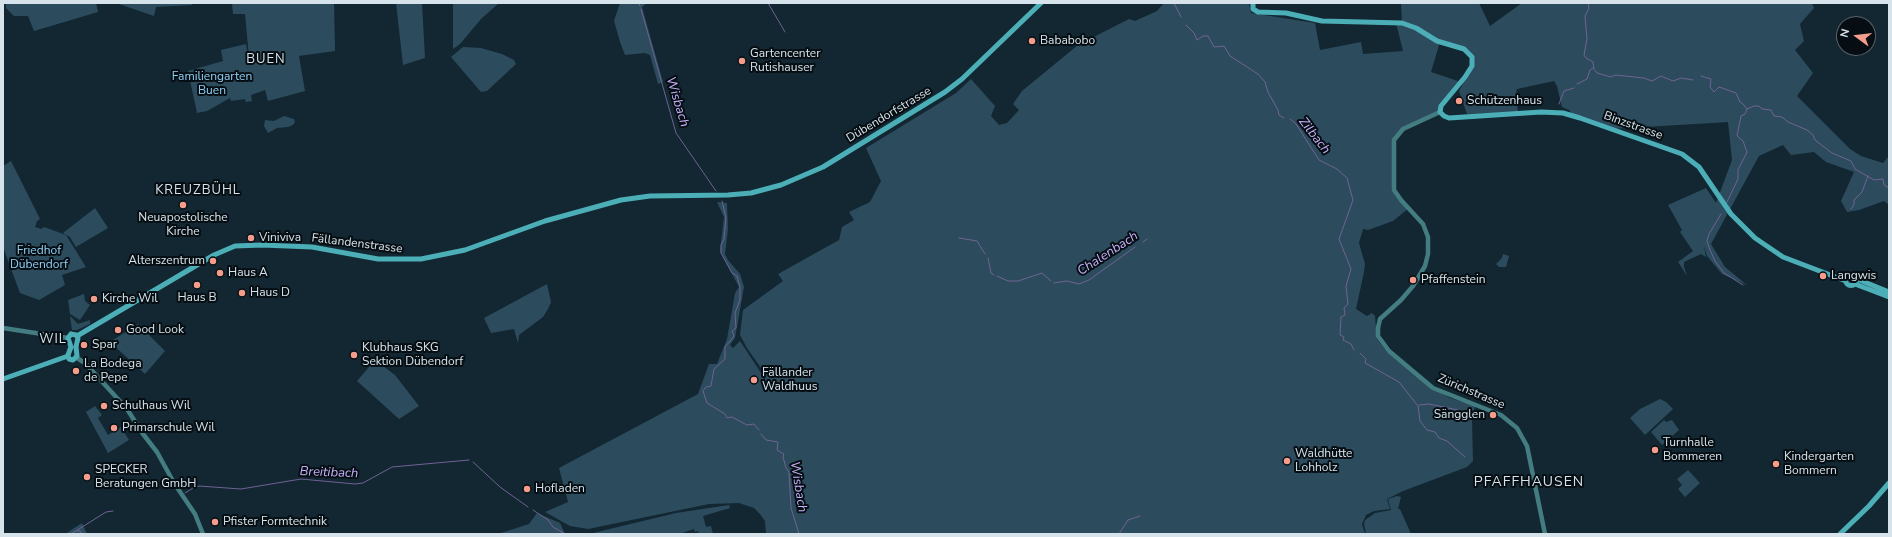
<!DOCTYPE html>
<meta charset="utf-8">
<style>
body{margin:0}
#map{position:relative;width:1892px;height:537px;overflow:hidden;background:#122732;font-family:"Nunito Sans",sans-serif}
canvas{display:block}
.frame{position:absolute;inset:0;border:4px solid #d6e3ea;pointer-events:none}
.north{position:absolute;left:1836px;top:16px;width:40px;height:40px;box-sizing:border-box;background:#060e13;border:1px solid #596369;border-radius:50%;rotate:285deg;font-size:11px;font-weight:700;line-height:16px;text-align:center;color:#d6e3ea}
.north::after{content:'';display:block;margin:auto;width:14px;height:18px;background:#f59d8d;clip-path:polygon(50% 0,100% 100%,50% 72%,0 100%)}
</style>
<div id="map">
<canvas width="1892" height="537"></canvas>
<div class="frame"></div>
<div class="north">N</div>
</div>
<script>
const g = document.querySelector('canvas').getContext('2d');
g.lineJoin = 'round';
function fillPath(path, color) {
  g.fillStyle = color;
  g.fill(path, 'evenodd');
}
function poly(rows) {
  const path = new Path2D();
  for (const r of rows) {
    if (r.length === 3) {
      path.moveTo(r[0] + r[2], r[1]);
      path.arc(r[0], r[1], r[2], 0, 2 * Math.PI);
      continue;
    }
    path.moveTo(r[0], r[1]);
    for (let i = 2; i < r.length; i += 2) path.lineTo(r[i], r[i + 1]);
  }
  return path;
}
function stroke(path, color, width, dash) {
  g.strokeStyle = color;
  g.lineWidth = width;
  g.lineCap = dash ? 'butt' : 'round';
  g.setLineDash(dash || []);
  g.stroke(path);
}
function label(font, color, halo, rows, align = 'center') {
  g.font = font + ' "Nunito Sans",sans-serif';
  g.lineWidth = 4;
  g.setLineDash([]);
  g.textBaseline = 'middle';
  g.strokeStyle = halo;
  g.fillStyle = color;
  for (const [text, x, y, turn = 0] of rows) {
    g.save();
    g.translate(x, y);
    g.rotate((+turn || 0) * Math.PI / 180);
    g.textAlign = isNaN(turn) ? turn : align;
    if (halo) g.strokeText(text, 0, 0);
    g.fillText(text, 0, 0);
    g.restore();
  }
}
const green = poly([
 [6,3,96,3,98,12,34,31,28,16,14,16,6,8],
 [116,3,193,3,192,5,156,7,154,16],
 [232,3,334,3,335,51,299,56,305,91,268,101,265,90,251,95,252,101,246,102,245,99,231,101,230,98,207,111,197,113,188,71,223,61,221,50,246,44,250,68,245,14,233,14],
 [396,3,422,3,425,58,403,65],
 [453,3,499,3,481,19,460,44,453,49],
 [620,3,647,3,642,7,663,82,658,84,650,55,645,53,625,55,620,42,614,21],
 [1164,3,1249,3,1251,13,1315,23,1320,50,1361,42,1363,54,1403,51,1396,23,1402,23,1401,3,1479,3,1490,26,1522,3,1812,3,1814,8,1800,24,1804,41,1795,50,1813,73,1797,96,1850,149,1861,156,1883,163,1889,156,1889,205,1884,201,1859,210,1847,212,1841,201,1854,172,1826,162,1814,152,1791,155,1783,145,1759,156,1711,244,1725,267,1747,285,1722,274,1707,256,1704,246,1706,257,1701,254,1684,262,1684,267,1687,276,1678,262,1693,251,1680,232,1682,230,1668,205,1706,188,1716,203,1732,160,1728,122,1612,129,1572,115,1569,110,1562,107,1557,86,1554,81,1517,89,1516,93,1518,113,1467,114,1459,91,1470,70,1470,53,1440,42,1431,72,1461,82,1443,103,1440,112,1411,126,1396,135,1394,190,1409,208,1393,221,1368,230,1363,229,1359,243,1365,264,1364,272,1356,309,1367,316,1372,313,1375,316,1377,339,1387,352,1405,365,1425,384,1450,398,1475,406,1472,420,1473,461,1467,467,1403,491,1387,499,1390,509,1374,511,1366,515,1362,524,1365,534,766,534,765,521,760,514,754,508,739,503,709,504,588,529,570,526,545,512,568,502,559,468,698,394,709,364,717,364,727,339,735,293,739,287,720,251,724,217,717,202,727,203,728,229,725,254,728,260,740,274,744,287,735,338,730,345,733,348,740,341,763,376,765,390,767,389,763,369,761,368,747,348,740,335,743,310,783,281,778,274,839,240,842,227,854,220,849,212,870,202,881,181,866,148,956,93,971,79,995,106,991,116,999,125,1007,123,1019,110,1013,104,1022,91,1078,45,1129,19,1135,21,1157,11],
 [463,47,481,48,502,54,514,60,516,64,487,91,481,92,451,57],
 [284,116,294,119,295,122,293,125,288,127,277,128,268,133,264,126,265,120,274,121],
 [11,161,40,219,37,221,35,227,41,229,44,227,66,235,86,267,62,275,65,285,39,300,20,293,3,247,3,166],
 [95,208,108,228,76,247,70,237,63,233],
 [1503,254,1509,256,1506,267,1499,267,1496,264,1502,258],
 [547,284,551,302,548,309,543,317,519,335,518,343,514,329,491,333,484,318],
 [84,294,85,301,90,305,80,320,70,314,68,300],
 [70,316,78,324,90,320,90,324,77,330,72,330],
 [138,324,165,351,145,374,110,342],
 [375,360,395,375,419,406,399,419,357,381],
 [1660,399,1666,402,1673,409,1645,435,1630,418,1640,409],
 [95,406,102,415,98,418,108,435,121,427,129,440,108,453,86,412],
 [1664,420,1666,422,1672,420,1679,430,1662,445,1651,432],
 [1688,470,1700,483,1685,497,1678,489,1682,485,1677,479],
 [1397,496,1401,497,1398,509,1400,509,1411,534,1366,534,1364,524,1365,520,1375,513,1391,510,1388,499],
 [729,505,730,508,703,516,706,527,711,526,713,534,699,534,698,531,695,532,694,529,679,534,589,534,676,513],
 [537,513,560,523,565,534,498,534,529,524],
 [82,523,87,534,65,534]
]);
const stream = poly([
 [639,3,640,6],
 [768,3,785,32],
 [1174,3,1181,17],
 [1588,3,1589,8,1585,16,1587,39,1584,55,1586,58,1593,62,1594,69,1597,73,1611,77,1615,75,1644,78,1652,81,1661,76,1673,81,1681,78,1693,80],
 [641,9,676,133,716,191],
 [1186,25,1194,33,1197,40,1203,36,1208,36,1214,47,1224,46,1230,56,1258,74,1265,82,1268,92,1278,110,1279,115,1284,118],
 [1701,76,1711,79,1710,87,1714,92,1719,87,1736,93,1740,102,1743,104,1747,109,1754,106,1759,106,1762,109,1771,110,1774,116,1782,117,1788,122,1807,130,1813,135,1815,140,1832,153,1851,161,1855,169,1874,180,1883,179,1884,185,1889,188],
 [1577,84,1587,79,1590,70,1593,68],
 [1559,104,1564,91,1574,88],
 [1290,119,1296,124,1319,160,1337,169,1347,178,1353,200,1339,239,1351,269,1346,286,1348,304,1344,308,1345,315,1341,317,1340,335,1344,337,1343,340,1351,344,1354,350],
 [722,201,726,218,724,239,721,245,721,253,732,273,737,276,740,287,740,300,735,313,736,328,732,331,734,336,725,347,725,359,714,369,711,386,706,387,703,391,707,403,725,414,727,418,732,417,747,425,754,424,759,430],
 [1727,202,1738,179,1738,170,1747,152,1743,141,1737,136,1741,116,1745,114,1747,109],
 [1851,209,1854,205,1854,200,1862,192,1868,176],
 [1721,214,1709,234,1707,241,1710,250,1715,261,1724,273,1743,285],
 [959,238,977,241,985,254],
 [1143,242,1147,239],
 [988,258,991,273,994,275],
 [997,276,1008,281,1018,281,1042,273,1051,281],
 [1054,283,1067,281,1079,284,1089,280,1135,247],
 [1360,353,1366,359,1365,363,1399,382,1418,406,1420,421,1427,430,1435,432,1439,438,1447,441,1465,457],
 [1419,405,1429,404,1458,410],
 [761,434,766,440,778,442,777,450,784,454,783,457,786,468,789,472,791,508,799,534],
 [473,462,500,487,528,507],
 [185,493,193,488,199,486,241,489,301,479,355,484,363,483,392,467,469,460],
 [533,510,548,520,553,527,565,534],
 [77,531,80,531,83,534],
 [71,534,106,512,113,511],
 [1119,534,1128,520,1140,516]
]);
const tertiary = poly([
 [1440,112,1403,129,1394,140,1394,190,1401,200,1423,224,1428,237,1428,254,1425,266,1413,286,1401,300,1380,319,1378,328,1378,336,1389,351,1433,388,1501,415,1517,428,1527,446,1545,534],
 [3,328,68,338],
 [77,358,85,363,127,409,143,434,157,452,174,483,195,514,203,534]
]);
const secondary = poly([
 [1253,3,1253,9,1258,12,1286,13,1322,21,1402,23,1416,28,1437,41,1464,49,1472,57,1472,66,1465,77,1441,106,1440,112,1444,116,1449,118,1541,112,1563,113,1580,118,1682,154,1699,167,1731,214,1755,238,1783,257,1846,281],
 [1851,280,5.5],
 [1857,279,1889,292],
 [1855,284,1889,297],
 [71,334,76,335,78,338,76,347,77,356,73,360,69,359,68,355,71,347,68,338,71,334],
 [77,336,214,255,235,246,262,245,312,247,378,259,421,259,465,250,545,221,621,200,650,196,728,195,751,193,781,185,823,167,945,92,962,79,1041,3],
 [3,379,68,356],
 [1840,534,1869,506,1889,483]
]);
const markers = [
 [1032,41,4,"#f59d8d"],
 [742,61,4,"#f59d8d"],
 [1459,101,4,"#f59d8d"],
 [183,205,4,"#f59d8d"],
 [251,238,4,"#f59d8d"],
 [213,261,4,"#f59d8d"],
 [220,273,4,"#f59d8d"],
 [1823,276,4,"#f59d8d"],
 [1413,280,4,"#f59d8d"],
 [197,285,4,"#f59d8d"],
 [242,293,4,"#f59d8d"],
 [94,299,4,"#f59d8d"],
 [118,330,4,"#f59d8d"],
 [84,345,4,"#f59d8d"],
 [354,355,4,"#f59d8d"],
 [76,371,4,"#f59d8d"],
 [754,380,4,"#f59d8d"],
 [104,406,4,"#f59d8d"],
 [1493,415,4,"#f59d8d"],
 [114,428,4,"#f59d8d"],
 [1655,450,4,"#f59d8d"],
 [1287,461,4,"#f59d8d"],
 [1776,464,4,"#f59d8d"],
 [87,477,4,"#f59d8d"],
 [527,489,4,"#f59d8d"],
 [215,522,4,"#f59d8d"]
];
const poiNames = [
 ["Bababobo",1040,41],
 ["Gartencenter",750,54],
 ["Rutishauser",750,68],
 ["Schützenhaus",1467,101],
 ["Neuapostolische",183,218,"center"],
 ["Kirche",183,232,"center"],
 ["Viniviva",259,238],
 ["Alterszentrum",205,261,"right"],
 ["Haus A",228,273],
 ["Langwis",1831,276],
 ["Pfaffenstein",1421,280],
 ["Haus D",250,293],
 ["Haus B",197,298,"center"],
 ["Kirche Wil",102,299],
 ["Good Look",126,330],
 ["Spar",92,345],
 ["Klubhaus SKG",362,348],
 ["Sektion Dübendorf",362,362],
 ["La Bodega",84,364],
 ["de Pepe",84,378],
 ["Fällander",762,373],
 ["Waldhuus",762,387],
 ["Schulhaus Wil",112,406],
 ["Sängglen",1485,415,"right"],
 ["Primarschule Wil",122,428],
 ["Turnhalle",1663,443],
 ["Bommeren",1663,457],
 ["Waldhütte",1295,454],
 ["Lohholz",1295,468],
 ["Kindergarten",1784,457],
 ["Bommern",1784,471],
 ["SPECKER",95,470],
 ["Beratungen GmbH",95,484],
 ["Hofladen",535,489],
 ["Pfister Formtechnik",223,522]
];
const parkNames = [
 ["Familiengarten",212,77],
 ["Buen",212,91],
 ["Friedhof",39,251],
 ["Dübendorf",39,265]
];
const streetNames = [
 ["Dübendorfstrasse",889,115,-31],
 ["Binzstrasse",1633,126,20],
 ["Fällandenstrasse",357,244,7],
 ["Zürichstrasse",1471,392,23]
];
const neighbourhoodNames = [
 ["BUEN",266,60],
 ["KREUZBÜHL",198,191],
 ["WIL",53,340]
];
const waterNames = [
 ["Wisbach",677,102,73],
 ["Zilbach",1314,136,52],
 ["Chalenbach",1108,254,-33],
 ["Breitibach",329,473,2],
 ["Wisbach",798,487,81]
];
const quarterNames = [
 ["PFAFFHAUSEN",1529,483]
];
fillPath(green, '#2c4c5e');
stroke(stream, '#706393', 1);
stroke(tertiary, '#437c81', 4.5);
stroke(secondary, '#4cafb7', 5);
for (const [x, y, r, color] of markers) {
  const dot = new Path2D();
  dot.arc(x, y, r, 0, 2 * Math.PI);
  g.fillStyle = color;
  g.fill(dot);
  stroke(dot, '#060e13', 1.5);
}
label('12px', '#d6e3ea', '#060e13', poiNames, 'left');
label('12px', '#90d1f6', '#060e13', parkNames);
label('12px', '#d6e3ea', '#060e13', streetNames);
g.letterSpacing = '1px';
label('13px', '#d6e3ea', '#060e13', neighbourhoodNames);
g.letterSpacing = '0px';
label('italic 13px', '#c6b1fb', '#060e13', waterNames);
g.letterSpacing = '1px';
label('14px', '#d6e3ea', '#060e13', quarterNames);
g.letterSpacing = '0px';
</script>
